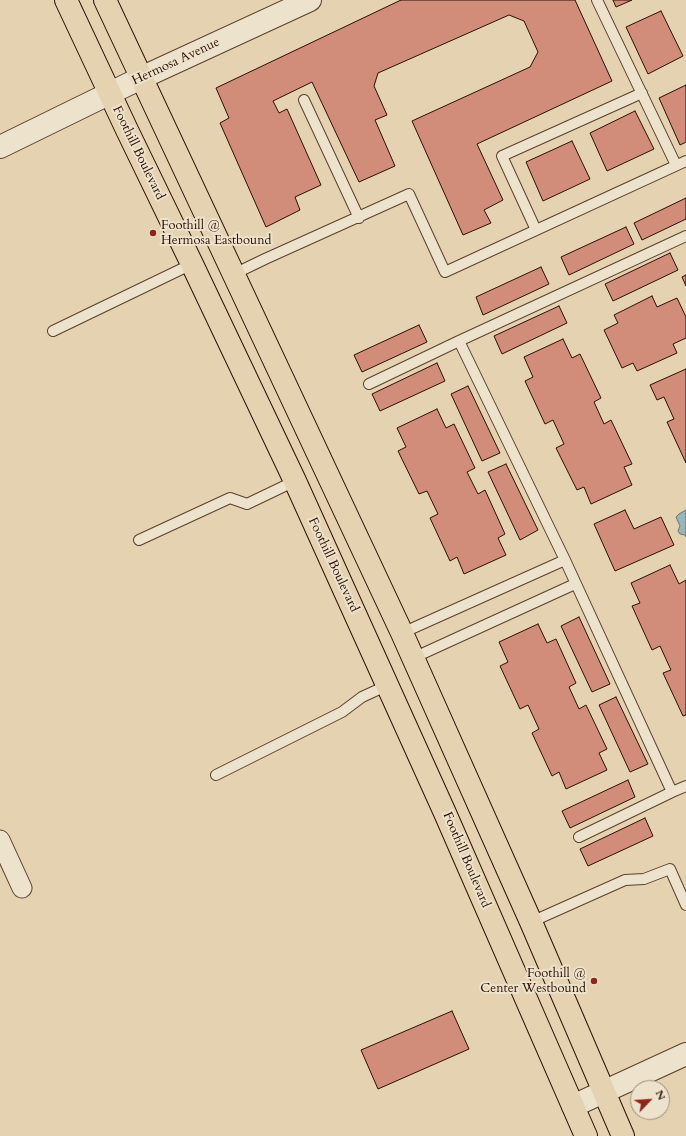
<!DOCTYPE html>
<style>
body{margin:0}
#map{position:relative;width:686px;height:1136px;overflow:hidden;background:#e4d2b0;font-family:Cardo,serif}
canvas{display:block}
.north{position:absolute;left:630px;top:1080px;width:40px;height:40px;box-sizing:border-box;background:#ede2cc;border:1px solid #a08e7a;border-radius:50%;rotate:65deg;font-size:11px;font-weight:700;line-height:16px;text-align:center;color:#2d0f00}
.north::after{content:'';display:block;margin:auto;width:14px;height:18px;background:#8f2418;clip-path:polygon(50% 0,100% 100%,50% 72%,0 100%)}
</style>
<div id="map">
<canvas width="686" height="1136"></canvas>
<div class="north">N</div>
</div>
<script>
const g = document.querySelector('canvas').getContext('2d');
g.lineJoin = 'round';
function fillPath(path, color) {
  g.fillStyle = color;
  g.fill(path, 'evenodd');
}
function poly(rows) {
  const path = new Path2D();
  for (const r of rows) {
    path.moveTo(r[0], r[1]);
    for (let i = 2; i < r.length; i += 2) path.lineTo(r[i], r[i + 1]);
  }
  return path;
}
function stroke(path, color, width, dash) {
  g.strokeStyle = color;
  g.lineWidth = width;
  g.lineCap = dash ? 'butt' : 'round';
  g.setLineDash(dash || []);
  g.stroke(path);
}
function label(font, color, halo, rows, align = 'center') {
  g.font = font + ' Cardo,serif';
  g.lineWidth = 4;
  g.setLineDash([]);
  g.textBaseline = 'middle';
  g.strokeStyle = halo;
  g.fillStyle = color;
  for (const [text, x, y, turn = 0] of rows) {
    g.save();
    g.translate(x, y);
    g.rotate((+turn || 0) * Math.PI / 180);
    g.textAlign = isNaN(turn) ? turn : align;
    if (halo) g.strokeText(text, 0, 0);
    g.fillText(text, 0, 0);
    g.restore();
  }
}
const water = poly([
 [686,510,686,537,685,535,680,534,678,531,680,526,676,517,679,514,686,510]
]);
const building = poly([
 [401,0,575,0,612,81,477,144,503,200,484,210,491,223,463,235,412,121,530,67,538,52,524,21,509,15,378,73,374,86,387,115,375,120,395,166,359,182,312,82,273,101,279,113,287,109,321,185,295,197,300,210,266,227,220,123,229,118,216,88,401,0],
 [613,0,632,0,616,7,613,0],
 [661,11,683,56,648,74,626,27,661,11],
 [686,85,686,142,680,145,659,98,686,85],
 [635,111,654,149,607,171,590,133,635,111],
 [572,141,590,179,543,201,526,162,572,141],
 [686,198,686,219,642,240,634,223,686,198],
 [626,227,634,244,569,275,561,257,626,227],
 [670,253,678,270,613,301,605,284,670,253],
 [541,267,549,284,483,315,476,297,541,267],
 [686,275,686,286,682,277,686,275],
 [652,296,657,307,677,298,686,317,686,338,673,344,677,353,637,371,633,363,622,368,604,330,618,323,614,315,652,296],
 [559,306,567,323,502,354,494,336,559,306],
 [419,325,427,342,362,372,354,355,419,325],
 [563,339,572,358,580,354,601,398,594,402,604,424,611,420,632,464,624,467,632,485,591,504,584,487,577,490,556,448,564,444,553,420,545,424,525,381,533,377,524,357,563,339],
 [437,363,445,381,380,411,372,394,437,363],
 [686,369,686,463,667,422,674,419,664,397,657,400,650,385,686,369],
 [468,386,500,453,482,461,451,394,468,386],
 [437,409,446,428,454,424,475,468,467,472,478,494,485,490,505,534,498,538,506,555,464,574,457,557,450,561,430,518,438,514,427,491,419,494,398,451,406,447,397,428,437,409],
 [506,464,538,530,520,540,488,472,506,464],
 [625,510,634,529,661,517,674,545,615,571,594,524,625,510],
 [670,565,679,584,686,580,686,715,683,716,663,673,671,670,660,646,652,650,632,606,640,603,631,583,670,565],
 [579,617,610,684,592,692,561,626,579,617],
 [538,624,547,643,556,639,576,683,569,687,579,709,586,705,607,749,599,753,607,770,566,789,559,772,552,776,532,733,539,729,528,705,520,709,500,666,508,662,499,642,538,624],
 [616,697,648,764,630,772,599,705,616,697],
 [628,780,635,797,570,828,562,811,628,780],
 [645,818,653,836,588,866,580,849,645,818],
 [452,1011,469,1049,378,1089,361,1050,452,1011]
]);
const service = poly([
 [597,0,676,165],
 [304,100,359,218],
 [536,230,502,156,642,93],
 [686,236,459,341,565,560,672,792,686,786],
 [234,274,265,259,409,194,445,272,686,161],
 [53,331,192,264],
 [369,384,459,341],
 [139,540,230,498,247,504,295,481],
 [402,633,565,560],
 [413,658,575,584],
 [216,775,342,712,362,697,388,685],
 [579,837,672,792],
 [531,922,625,880,644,879,670,869,686,905]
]);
const minor = poly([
 [0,840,22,888]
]);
const tertiary = poly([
 [0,147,141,78,310,0],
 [573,1106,686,1054]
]);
const primary = poly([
 [66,0,127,130,192,264,295,481,445,813,586,1136],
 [105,0,402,633,531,922,623,1136]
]);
const markers = [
 [153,233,4,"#8f2418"],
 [594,981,4,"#8f2418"]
];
const streetNames = [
 ["Hermosa Avenue",176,62,-25],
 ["Foothill Boulevard",138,153,64],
 ["Foothill Boulevard",333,565,65],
 ["Foothill Boulevard",466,860,67]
];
const poiNames = [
 ["Foothill @",161,226],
 ["Hermosa Eastbound",161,241],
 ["Foothill @",586,974,"right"],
 ["Center Westbound",586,989,"right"]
];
fillPath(water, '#9ab5b7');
stroke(water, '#6e736e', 1);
fillPath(building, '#d18c7a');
stroke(building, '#2d0f00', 1);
stroke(service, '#5b402c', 12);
stroke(minor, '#5b402c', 21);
stroke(tertiary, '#5b402c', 24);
stroke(primary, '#2d0f00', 24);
stroke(service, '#ede2cc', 10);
stroke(minor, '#ede2cc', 19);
stroke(tertiary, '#ede2cc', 22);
stroke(primary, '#e4d2b0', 22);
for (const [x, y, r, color] of markers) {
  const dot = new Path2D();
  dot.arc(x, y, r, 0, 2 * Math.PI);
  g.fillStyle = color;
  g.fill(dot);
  stroke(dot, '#ede2cc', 1.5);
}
label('13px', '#2d0f00', '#ede2cc', streetNames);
label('13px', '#2d0f00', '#ede2cc', poiNames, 'left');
</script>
